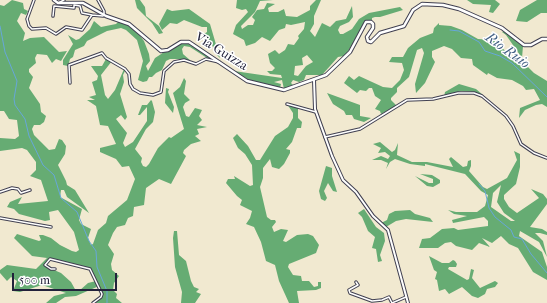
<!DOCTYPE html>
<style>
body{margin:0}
#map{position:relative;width:547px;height:303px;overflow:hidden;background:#f1e9d0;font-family:"IM FELL French Canon",serif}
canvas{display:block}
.scale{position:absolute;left:12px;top:273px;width:105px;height:18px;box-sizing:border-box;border:2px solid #22223b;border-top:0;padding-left:5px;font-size:12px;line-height:14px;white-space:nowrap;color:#22223b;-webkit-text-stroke:3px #fff;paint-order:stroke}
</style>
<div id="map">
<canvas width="547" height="303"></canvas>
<div class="scale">500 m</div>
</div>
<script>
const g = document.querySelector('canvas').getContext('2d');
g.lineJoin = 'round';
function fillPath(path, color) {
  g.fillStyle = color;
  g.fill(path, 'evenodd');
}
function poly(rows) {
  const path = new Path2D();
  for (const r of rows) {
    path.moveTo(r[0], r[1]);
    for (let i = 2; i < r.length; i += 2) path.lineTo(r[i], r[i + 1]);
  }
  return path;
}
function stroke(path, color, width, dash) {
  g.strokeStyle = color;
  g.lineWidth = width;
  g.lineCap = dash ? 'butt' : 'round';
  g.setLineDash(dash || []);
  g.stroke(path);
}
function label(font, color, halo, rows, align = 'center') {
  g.font = font + ' "IM FELL French Canon",serif';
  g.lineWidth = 3;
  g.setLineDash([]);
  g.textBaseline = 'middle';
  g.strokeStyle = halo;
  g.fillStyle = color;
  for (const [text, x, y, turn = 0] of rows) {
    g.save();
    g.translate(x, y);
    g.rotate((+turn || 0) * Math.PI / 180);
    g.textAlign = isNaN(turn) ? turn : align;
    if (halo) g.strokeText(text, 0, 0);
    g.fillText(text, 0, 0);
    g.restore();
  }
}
const forest = poly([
 [12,0,23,3,24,9,28,11,26,15,21,13,17,21,25,33,23,41,30,38,44,37,59,52,67,51,61,61,56,59,52,63,47,55,37,54,35,58,36,63,29,69,29,72,33,77,29,88,40,104,41,112,46,116,44,122,40,125,34,125,32,129,34,135,49,150,55,149,59,139,62,140,66,146,65,154,58,165,66,181,67,185,75,190,89,213,67,197,64,190,61,190,60,197,82,209,79,220,81,224,91,229,88,238,91,245,93,244,98,230,106,223,108,216,127,200,135,179,129,166,122,167,116,159,100,152,100,148,116,144,108,126,100,125,96,106,87,100,95,100,89,97,96,95,92,82,97,80,98,76,91,66,102,66,106,59,112,61,101,75,105,95,108,99,115,90,124,69,125,71,123,75,124,82,120,94,127,117,125,120,121,115,116,119,127,133,123,143,125,147,133,142,147,121,147,107,140,115,138,115,142,105,147,105,151,100,152,101,155,112,153,122,146,129,135,149,142,158,141,162,143,166,146,167,149,164,158,148,169,137,171,138,184,129,173,93,180,87,184,78,186,81,184,94,190,100,185,103,183,107,186,116,189,117,195,108,202,110,199,116,202,120,197,125,207,127,197,129,199,134,195,136,201,141,191,144,184,150,183,153,186,156,185,158,171,184,159,179,146,188,144,205,134,207,133,216,128,218,125,225,117,227,113,233,108,245,114,254,111,264,112,270,119,276,114,283,113,290,117,294,116,298,122,303,93,303,101,297,102,292,99,286,76,296,65,297,56,303,46,303,54,296,66,293,42,285,20,292,13,291,17,281,11,277,7,281,0,273,0,270,7,265,36,269,47,258,32,256,14,238,17,234,39,241,41,240,39,235,43,235,51,238,60,245,72,251,76,252,79,250,74,232,58,210,49,212,50,220,45,221,19,214,14,209,7,207,10,202,22,197,18,204,48,201,41,180,30,176,36,170,36,162,27,150,22,148,0,151,0,138,15,139,19,136,17,120,9,119,4,111,0,111,0,5,4,6],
 [51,258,78,267,88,268,96,281,88,283,79,291,76,291,71,282,61,273,45,266,46,262],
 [135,0,140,0,145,7,146,16,159,26,163,33,159,34,152,23,137,8],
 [237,0,273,0,260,1,255,12,241,26,242,29,248,25,253,25,255,20,252,17,257,10,264,9,267,3,275,4,268,8,269,12,278,12,284,9,286,16,297,17,310,10,310,6,316,0,321,0,314,16,314,24,310,31,315,37,322,23,330,27,336,21,346,19,352,6,353,17,349,22,340,26,338,30,340,34,343,34,352,29,359,19,369,13,400,7,403,10,380,17,375,17,372,18,372,22,366,21,347,53,344,56,338,57,322,75,306,75,304,80,299,82,293,80,291,83,293,85,284,89,282,80,274,82,281,84,280,88,251,81,234,71,282,78,281,75,270,74,267,71,272,71,275,68,270,63,268,54,275,50,279,54,285,50,288,44,294,45,299,38,298,36,304,29,305,22,291,25,286,24,285,28,279,30,270,41,262,37,255,43,246,46,244,40,233,34,236,25,248,12,246,9,242,10,236,8],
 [307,55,313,62,306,66,298,76,294,75,295,66,303,65,302,58],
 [467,0,495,0,500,4,493,13,489,12,491,5,473,4],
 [537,0,547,0,547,13,541,13,527,22,516,21,520,10],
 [167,9,172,11,189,9,210,24,220,58,215,53,211,42,204,34,207,32,207,27,202,27,184,20,177,24,170,23,162,30,159,24],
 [94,21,101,27,116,24,119,21,128,24,137,32,144,41,149,54,150,61,146,66,148,71,155,58,178,43,187,43,215,60,207,58,190,47,184,46,182,49,183,54,191,61,184,59,170,59,166,61,162,70,156,73,152,77,149,77,147,81,143,82,138,80,143,61,137,40,126,30,121,28,107,31,87,41,84,46,75,50,73,57,70,59,68,66,63,65,63,60,73,44,68,35,76,40,79,39,90,29],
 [439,23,439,25,451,26,462,30,478,39,493,40,510,55,516,63,527,66,534,73,547,81,547,107,542,104,536,105,525,110,519,118,520,108,540,100,534,89,526,90,523,86,512,80,497,78,488,73,487,75,473,65,472,59,461,58,452,49,444,46,432,51,432,57,435,62,425,83,416,93,415,84,424,53,422,48,417,50,409,77,397,88,397,92,391,98,391,100,397,106,381,114,380,111,375,109,381,100,375,96,372,88,369,88,366,91,360,90,357,93,344,83,349,76,354,80,359,76,383,87,392,88,400,80,404,70,402,63,389,62,392,57,403,57,408,48,420,38,433,33,434,28],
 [504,31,523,46,522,58,506,35,502,32],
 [459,84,476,89,483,95,475,92,461,91,444,97,445,92],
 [166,88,169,89,168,92,174,107,173,113,165,103],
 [327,93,360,105,360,116,371,118,364,122,354,119,352,115,346,115,344,111,333,104],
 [287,104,297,106,298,108,298,118,302,122,301,128,297,128,292,142,286,149,290,150,290,153,284,164,279,169,272,167,270,159,263,168,263,178,260,187,267,217,271,220,275,220,276,222,272,227,274,232,281,229,288,230,283,241,286,242,297,235,308,234,313,236,319,245,316,253,289,264,288,267,293,275,301,276,302,281,309,281,314,287,318,286,318,282,321,282,321,288,316,290,297,291,299,303,289,303,279,281,275,265,266,261,261,242,254,227,246,224,250,218,252,211,240,205,242,200,237,196,226,183,228,179,235,179,234,176,250,186,253,185,252,165,245,154,238,148,233,138,237,134,248,146,256,160,260,160,275,136,288,127,293,118,293,113],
 [380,142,392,152,395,150,398,143,397,155,412,162,427,162,453,167,449,159,451,157,463,167,467,166,468,161,471,160,471,166,469,171,483,187,487,189,507,178,517,160,514,151,520,154,520,167,516,184,504,195,504,199,509,207,517,213,539,198,531,189,543,194,547,199,547,204,530,227,542,229,547,232,547,235,540,233,535,233,543,241,547,257,539,242,520,231,519,236,542,252,547,267,547,280,533,272,518,248,509,244,501,236,492,243,482,238,490,247,479,243,472,250,456,246,451,242,445,243,438,248,419,248,422,239,430,238,442,229,454,228,458,230,488,226,488,221,484,217,453,223,452,220,467,216,454,214,448,210,456,212,477,212,485,206,488,195,481,191,465,174,425,164,425,166,410,164,395,159,390,162,386,169,388,163,381,160,372,160,381,156,388,159,390,156,385,152,378,153,381,148,373,144],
 [501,185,497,202,504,213,515,221,511,221,491,207,493,193],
 [326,166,332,168,332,176,337,192,333,191,328,183,324,191,327,198,325,201,321,199,319,191],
 [420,174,432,175,440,180,440,183,433,187,427,186,415,176,429,183,433,183,433,179],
 [364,209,376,227,384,233,385,241,380,255,382,261,378,262,376,249,372,248,375,237,368,231,362,217,358,213],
 [410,210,415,214,430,218,433,222,406,219,396,221,386,227,381,223,387,220,389,214,395,211],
 [174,231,177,231,179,255,186,261,191,281,194,287,199,289,196,292,201,294,195,303,181,303,182,292,175,267,173,238],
 [429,256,442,263,449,263,453,260,455,261,457,264,456,267,449,267,448,269,467,280,469,279,471,269,474,270,472,278,480,288,495,281,498,283,495,287,487,289,485,294,478,298,472,296,462,287,449,294,445,289,439,291,437,280,435,279,437,272,434,270]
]);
const stream = poly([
 [0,26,5,52,17,81,14,99,15,105,25,119,29,136,43,165,54,175,61,198,77,212,89,241,96,251,97,267,107,291,107,303],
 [450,30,459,31,479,42,485,51,500,56,512,63,547,97],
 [479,184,485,191,489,208,495,217,511,230,514,237,522,239,531,254,547,273]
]);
const minor = poly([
 [34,0,27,19,29,26,32,29,46,28,56,34,66,27,82,30,92,15,103,16],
 [98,0,104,11,104,15],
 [58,3,64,0],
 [74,5,80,6,82,13,92,15],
 [53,16,54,6,74,8,74,5],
 [70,83,69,65,102,53,106,58,125,69,129,74,130,84,133,89,140,93,153,95,161,92,164,71,174,62,184,60,196,64,206,59,219,62],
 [287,104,316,112],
 [325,137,360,129,407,100,433,99,458,93,474,93,482,96,506,116,513,126,521,144,534,153,547,158],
 [0,192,12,188,18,189,21,193,30,190],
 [0,218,51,227],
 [55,269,51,269,45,265,50,259,90,269,102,294,101,297,93,303],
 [356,282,358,285,349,290,350,293,372,301,382,300,389,297,392,303,406,297]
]);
const tertiary = poly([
 [314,80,315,109,332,156,343,180,356,192,373,216,388,230,408,303]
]);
const secondary = poly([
 [54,0,58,3,83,3,106,16,129,24,161,51,168,50,181,42,189,42,247,81,284,90,326,75,350,52,366,22,371,22,373,24,373,28,367,37,368,41,371,42,380,33,404,26,413,10,422,4,443,5,459,9,502,28,524,45,531,45,542,39,547,39]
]);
const streetNames = [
 ["Via Guizza",221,52,32]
];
const waterNames = [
 ["Rio Ruio",507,51,36]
];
fillPath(forest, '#66ac73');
stroke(stream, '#67a7da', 1);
stroke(minor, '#414051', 3.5);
stroke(tertiary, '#414051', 4);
stroke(secondary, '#414051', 4.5);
stroke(minor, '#fff', 1.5);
stroke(tertiary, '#fff', 2);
stroke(secondary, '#fff', 2.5);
label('13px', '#22223b', '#fff', streetNames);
label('italic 14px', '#415e83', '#fff', waterNames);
</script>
